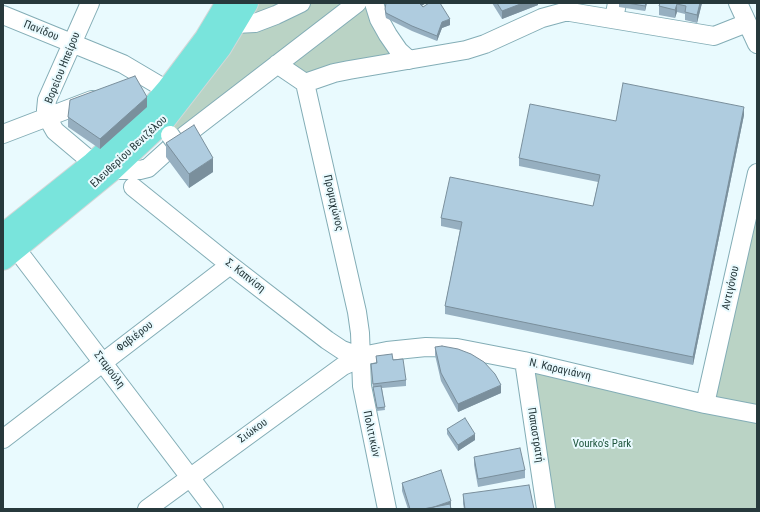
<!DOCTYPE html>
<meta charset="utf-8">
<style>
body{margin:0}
#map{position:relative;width:760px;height:512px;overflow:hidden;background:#e9fafe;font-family:"Roboto Condensed",sans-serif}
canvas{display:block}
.frame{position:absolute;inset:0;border:4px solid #27393c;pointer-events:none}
</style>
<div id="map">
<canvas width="760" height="512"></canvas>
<div class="frame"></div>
</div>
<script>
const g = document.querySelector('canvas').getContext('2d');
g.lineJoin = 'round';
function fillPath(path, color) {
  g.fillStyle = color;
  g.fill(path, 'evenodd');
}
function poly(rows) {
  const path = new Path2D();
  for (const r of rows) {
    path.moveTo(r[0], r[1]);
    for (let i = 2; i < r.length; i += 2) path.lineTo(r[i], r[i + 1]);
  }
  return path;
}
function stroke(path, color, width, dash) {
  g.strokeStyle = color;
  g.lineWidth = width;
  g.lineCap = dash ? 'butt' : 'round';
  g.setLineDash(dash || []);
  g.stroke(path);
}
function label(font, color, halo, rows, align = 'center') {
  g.font = font + ' "Roboto Condensed",sans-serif';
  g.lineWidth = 4;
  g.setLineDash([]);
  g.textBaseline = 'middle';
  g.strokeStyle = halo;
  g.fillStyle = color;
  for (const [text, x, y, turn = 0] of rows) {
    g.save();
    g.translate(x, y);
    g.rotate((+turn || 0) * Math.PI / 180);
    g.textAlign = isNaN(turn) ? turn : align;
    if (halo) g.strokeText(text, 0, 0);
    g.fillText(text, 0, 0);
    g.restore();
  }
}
const green = poly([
 [227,3,378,3,409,60,305,83,277,64,179,140,162,123],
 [757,173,757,509,545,509,524,361,706,399]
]);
const minor = poly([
 [90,3,47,100,46,110,47,117,55,131,93,163],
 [374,3,379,19,388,35,399,51,409,60],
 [738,3,757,44],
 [3,15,123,64,167,90],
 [614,19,617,3],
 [235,24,255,23,276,15,301,3],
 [277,64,305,83,357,312,360,333,362,386,387,509],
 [305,83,334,73,349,70,466,50,485,44,542,18,564,12,570,12,714,36,747,23],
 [3,134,92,100],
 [112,170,140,170,148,168,179,140,357,3],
 [133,187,230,265,327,340,342,350,361,357],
 [8,238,214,509],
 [524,361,546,509],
 [705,404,757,173],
 [3,439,230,265],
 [147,509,343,366,367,355,387,351,426,347,457,348,524,361,705,404,757,414]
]);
const major = poly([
 [3,235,93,163,140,121,167,90,206,38,227,3],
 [3,259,112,170,162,123,220,48,247,3]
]);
const minorBridge = poly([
 [170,135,178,146]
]);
const wall = poly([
 [492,3,538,3,538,5,502,19],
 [619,3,647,3,645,11,619,7],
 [660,3,702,3,697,23,685,20,685,14,677,12,675,18,659,15,659,6],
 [422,6,423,7,450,25,442,28,437,41,412,31,386,18,385,14,385,9],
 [147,107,100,149,68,127,68,117],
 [744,115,693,365,445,314,445,306,460,230,441,226,441,218,593,206,598,182,519,166,519,158,616,121],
 [166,143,213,172,189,188,166,157],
 [435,347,501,393,458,412,441,381,435,355],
 [376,356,393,360,406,380,406,386,382,388,385,410,377,411,373,389,371,369,371,364,376,363],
 [447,429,475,440,458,451,447,434],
 [474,457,525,470,525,478,478,487,474,465],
 [402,483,451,507,451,509,408,509,402,491],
 [463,494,534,509,464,509,463,504]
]);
const shadedWall = poly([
 [419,3,426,3,419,8],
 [523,3,538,3,538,5,502,19,502,11],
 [646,3,647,3,645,11,645,6],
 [700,3,702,3,697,23,697,15],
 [677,4,677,12,675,18,675,10],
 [450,19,450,25,442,28,437,41,437,36,442,22],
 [147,97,147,107,100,149,100,139],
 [744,107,744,115,693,365,693,357],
 [213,158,213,172,189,188,189,174],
 [501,385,501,393,458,412,458,404],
 [475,434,475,440,458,451,458,445],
 [451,501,451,509,427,509]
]);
const building = poly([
 [386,3,419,3,423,7,429,3,440,3,450,19,442,22,437,36,412,26,386,13,385,9,386,3],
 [497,3,523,3,502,11,497,3],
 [627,3,646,3,645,6,627,3],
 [660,3,700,3,697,15,685,12,686,6,677,4,675,10,659,6,660,3],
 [135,76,147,97,100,139,68,117,70,100,135,76],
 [623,83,744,107,693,357,445,306,462,222,441,218,450,177,593,206,600,175,519,158,530,104,616,121,623,83],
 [194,125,213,158,189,174,166,143,194,125],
 [442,346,458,349,471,354,484,362,495,374,501,385,458,404,441,373,435,347,442,346],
 [392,354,393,360,403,359,406,380,373,384,371,364,377,363,376,356,392,354],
 [381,386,385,407,377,408,373,387,381,386],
 [465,418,475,434,458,445,447,429,465,418],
 [520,448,525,470,478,479,474,457,520,448],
 [441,470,451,501,431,508,423,509,410,509,402,483,441,470],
 [529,485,534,509,465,509,463,494,529,485],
 [450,504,451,509,423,509,450,504]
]);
const streetNames = [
 ["Πανίδου",41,31,22],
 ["Βορείου Ηπείρου",63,68,-68],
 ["Ελευθερίου Βενιζέλου",129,152,-43],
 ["Προμαχώνος",333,203,77],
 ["Σ. Καπνίση",245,276,38],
 ["Αντιγόνου",731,288,-77],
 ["Φαβιέρου",135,337,-38],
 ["Σταμούλη",109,370,53],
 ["Ν. Καραγιάννη",560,370,13],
 ["Σιώκου",253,431,-36],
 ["Πολιτικών",371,434,78],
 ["Παπαστρατή",535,435,81]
];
const parkNames = [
 ["Vourko's Park",602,444]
];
fillPath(green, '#bad3c5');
stroke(minor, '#83adb6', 20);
stroke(major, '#d4d7d8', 24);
stroke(minor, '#fff', 18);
stroke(major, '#79e4dc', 22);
stroke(minorBridge, '#83adb6', 20, []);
stroke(minorBridge, '#fff', 18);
fillPath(wall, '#96afc0');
fillPath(shadedWall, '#7a8f9c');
fillPath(building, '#afccdf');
stroke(building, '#7a8f9c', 1);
label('11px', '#27393c', '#e9fafe', streetNames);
label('11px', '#20573e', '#e9fafe', parkNames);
</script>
